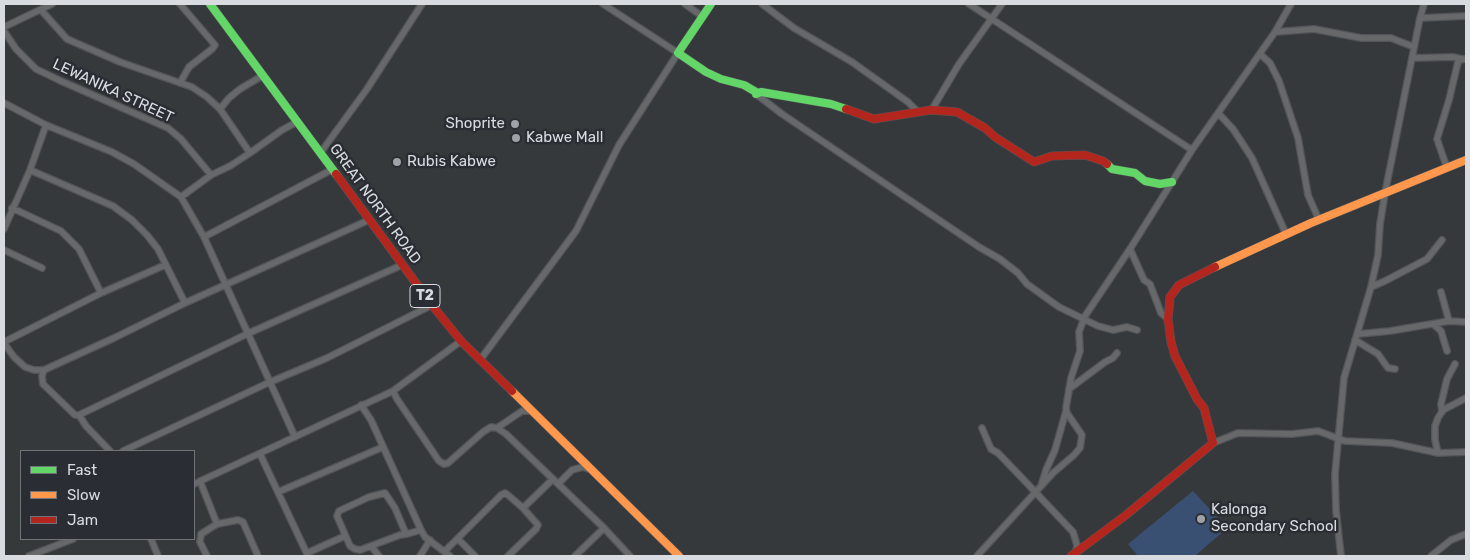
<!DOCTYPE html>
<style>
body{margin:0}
#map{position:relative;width:1470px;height:560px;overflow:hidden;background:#36393c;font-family:Rubik,sans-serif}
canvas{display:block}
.frame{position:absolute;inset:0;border:5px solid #d8dbdf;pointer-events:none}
.legend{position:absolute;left:20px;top:450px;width:175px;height:90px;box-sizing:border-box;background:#2a2e34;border:1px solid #707378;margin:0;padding:6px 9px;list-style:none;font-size:15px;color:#d8dbdf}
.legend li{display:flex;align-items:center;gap:10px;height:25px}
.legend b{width:25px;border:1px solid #707378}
</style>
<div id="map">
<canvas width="1470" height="560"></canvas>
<div class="frame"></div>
<ul class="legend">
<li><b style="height:6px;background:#63d668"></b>Fast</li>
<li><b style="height:6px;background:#ff974d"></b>Slow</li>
<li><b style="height:6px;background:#b3261e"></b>Jam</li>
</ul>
</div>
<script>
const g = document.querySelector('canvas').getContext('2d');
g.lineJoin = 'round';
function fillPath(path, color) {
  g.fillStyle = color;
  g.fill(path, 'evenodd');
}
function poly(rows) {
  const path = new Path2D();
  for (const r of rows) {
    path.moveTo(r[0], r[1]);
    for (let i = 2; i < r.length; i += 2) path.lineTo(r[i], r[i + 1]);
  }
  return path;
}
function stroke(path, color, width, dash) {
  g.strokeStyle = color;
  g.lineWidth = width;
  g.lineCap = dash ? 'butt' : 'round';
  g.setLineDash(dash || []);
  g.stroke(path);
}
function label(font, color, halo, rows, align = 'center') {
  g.font = font + ' Rubik,sans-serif';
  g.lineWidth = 5;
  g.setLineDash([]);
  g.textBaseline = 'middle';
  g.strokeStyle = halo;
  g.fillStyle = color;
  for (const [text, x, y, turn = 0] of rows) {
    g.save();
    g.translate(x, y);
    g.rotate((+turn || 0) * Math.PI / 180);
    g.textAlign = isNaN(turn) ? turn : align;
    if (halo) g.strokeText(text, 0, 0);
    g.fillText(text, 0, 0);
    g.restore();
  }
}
const green = poly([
 [1193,491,1227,528,1195,556,1138,556,1128,544]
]);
const street = poly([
 [685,4,703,17],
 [762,4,794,28,852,62,908,102,918,112],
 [969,4,1192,150],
 [41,10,67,39,120,62,192,87,207,97,220,109,250,153,230,166,211,175,181,197],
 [1420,18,1466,16],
 [4,27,52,4],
 [4,31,16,49,36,69,61,81,168,128,181,139,211,175],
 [1275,32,1314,29,1361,38,1391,38,1414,47],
 [1260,54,1270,63,1279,81,1298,138,1308,195,1319,220],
 [1412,58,1453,57,1462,59],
 [180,83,189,67,212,49,215,45,180,4],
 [756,94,782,114,979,247,1000,259,1018,273,1027,284,1059,307,1098,326,1113,330,1127,327,1137,330],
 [4,103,46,125,112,152,134,164,181,197,204,237,295,437],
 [220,109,229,98,240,89,262,76],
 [931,111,959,64,1002,4],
 [1219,114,1233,129,1252,158,1286,234],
 [321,152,367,89,422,4],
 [250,153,282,130,297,122],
 [1447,168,1437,139,1449,100,1458,62,1459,60,1466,59],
 [30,170,113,206,132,220,147,235,158,249,185,303],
 [12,208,61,231,79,249,101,293],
 [4,229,30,170,46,125],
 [204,237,333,169],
 [1130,249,1144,280,1150,284,1161,313,1168,319],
 [4,250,42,268],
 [1371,287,1385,281,1427,259,1442,240],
 [1441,292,1449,321],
 [1433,324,1441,331,1447,351],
 [1358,334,1390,331,1449,321,1466,322],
 [1355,340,1378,354,1388,368,1395,369],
 [4,342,101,293,165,265],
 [4,343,14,357,25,367,34,370,44,370,114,338,185,303,369,220],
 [480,360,576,231,619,145,678,53,603,4],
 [44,370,42,376,43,384,75,415,79,415,249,333,402,265],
 [1069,389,1105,362,1113,358,1117,353],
 [393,391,397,399,439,461,444,464,448,463,483,432,491,427,497,428,506,434,604,528,630,556],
 [361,405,371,420,421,530,425,537,450,556],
 [1442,412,1441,404,1447,379,1455,364],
 [79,415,86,426,110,451],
 [497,428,522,411,532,411],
 [982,428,991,449,998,453,1022,478,1073,532,1077,545,1076,552],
 [1213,443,1238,433,1292,434,1318,431,1345,441,1392,443,1438,453,1466,452],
 [123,451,270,382,327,358,432,305],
 [1438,453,1435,440,1435,426,1438,418,1443,410,1466,398],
 [260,454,308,556],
 [200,481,217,524],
 [1042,483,1046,470,1055,450,1066,411],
 [194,484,393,391,461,341],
 [558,484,572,470,583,467,589,469],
 [278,492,383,447],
 [406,534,395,508,385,493,369,497,339,511,337,516,350,546,355,549,360,550,400,535,407,534,421,530],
 [151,539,158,556],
 [458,539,475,556],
 [371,546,379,556],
 [445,551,501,495,505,493,508,495,523,508,553,479],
 [307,553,345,536],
 [29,556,73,539],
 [207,556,200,542,201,534,217,524,238,520,243,522,258,556],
 [420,556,430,540],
 [508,556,536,529,538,525,523,508],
 [575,556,604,528],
 [977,556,1053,473,1074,455,1080,448,1082,435,1067,413,1066,408,1071,378,1080,351,1079,332,1085,316,1130,249,1192,150,1275,32,1291,4],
 [1341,556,1336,510,1335,474,1344,378,1371,287,1378,255,1380,224,1385,193,1420,18,1424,4],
 [1431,556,1451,540,1466,534]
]);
const fast = poly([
 [210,4,336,174],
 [711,4,678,53,706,72,721,79,744,85,756,92,756,94,761,92,831,104,846,109],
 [1107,164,1112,169,1135,173,1145,181,1160,184,1172,182]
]);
const slow = poly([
 [1215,267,1311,223,1466,160],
 [512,391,679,556]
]);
const jam = poly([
 [846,109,874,119,931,110,957,112,985,128,995,137,1034,162,1052,156,1085,155,1103,161,1107,164],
 [336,174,432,305,461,341,512,391],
 [1071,556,1126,515,1213,443,1204,408,1197,399,1175,356,1171,342,1168,319,1170,297,1179,285,1215,267]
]);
const markers = [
 [515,124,5,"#9fa2a6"],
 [516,138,5,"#9fa2a6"],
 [397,162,5,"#9fa2a6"],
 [1201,519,5,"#9fa2a6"]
];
const shields = [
 [425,296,30]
];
const shieldNames = [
 ["T2",425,296]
];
const streetNames = [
 ["LEWANIKA STREET",113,91,25],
 ["GREAT NORTH ROAD",375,204,54]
];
const poiNames = [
 ["Shoprite",505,124,"right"],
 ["Kabwe Mall",526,138],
 ["Rubis Kabwe",407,162],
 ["Kalonga",1211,510],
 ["Secondary School",1211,527]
];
fillPath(green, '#395073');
stroke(street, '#535558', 8);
stroke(fast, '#535558', 9);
stroke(slow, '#535558', 9);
stroke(jam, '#535558', 9);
stroke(street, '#66686a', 5.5);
stroke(fast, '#63d668', 8);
stroke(slow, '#ff974d', 8);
stroke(jam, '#b3261e', 8);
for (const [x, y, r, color] of markers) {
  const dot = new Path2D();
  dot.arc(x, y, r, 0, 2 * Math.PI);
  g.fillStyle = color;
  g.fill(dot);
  stroke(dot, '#2a2e34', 2);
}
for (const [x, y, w] of shields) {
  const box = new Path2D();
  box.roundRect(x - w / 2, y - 11.5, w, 23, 4);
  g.fillStyle = '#2a2e34';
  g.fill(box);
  stroke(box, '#d8dbdf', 1);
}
label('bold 14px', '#d8dbdf', null, shieldNames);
label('15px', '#d8dbdf', '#2a2e34', streetNames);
label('15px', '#d8dbdf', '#2a2e34', poiNames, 'left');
</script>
